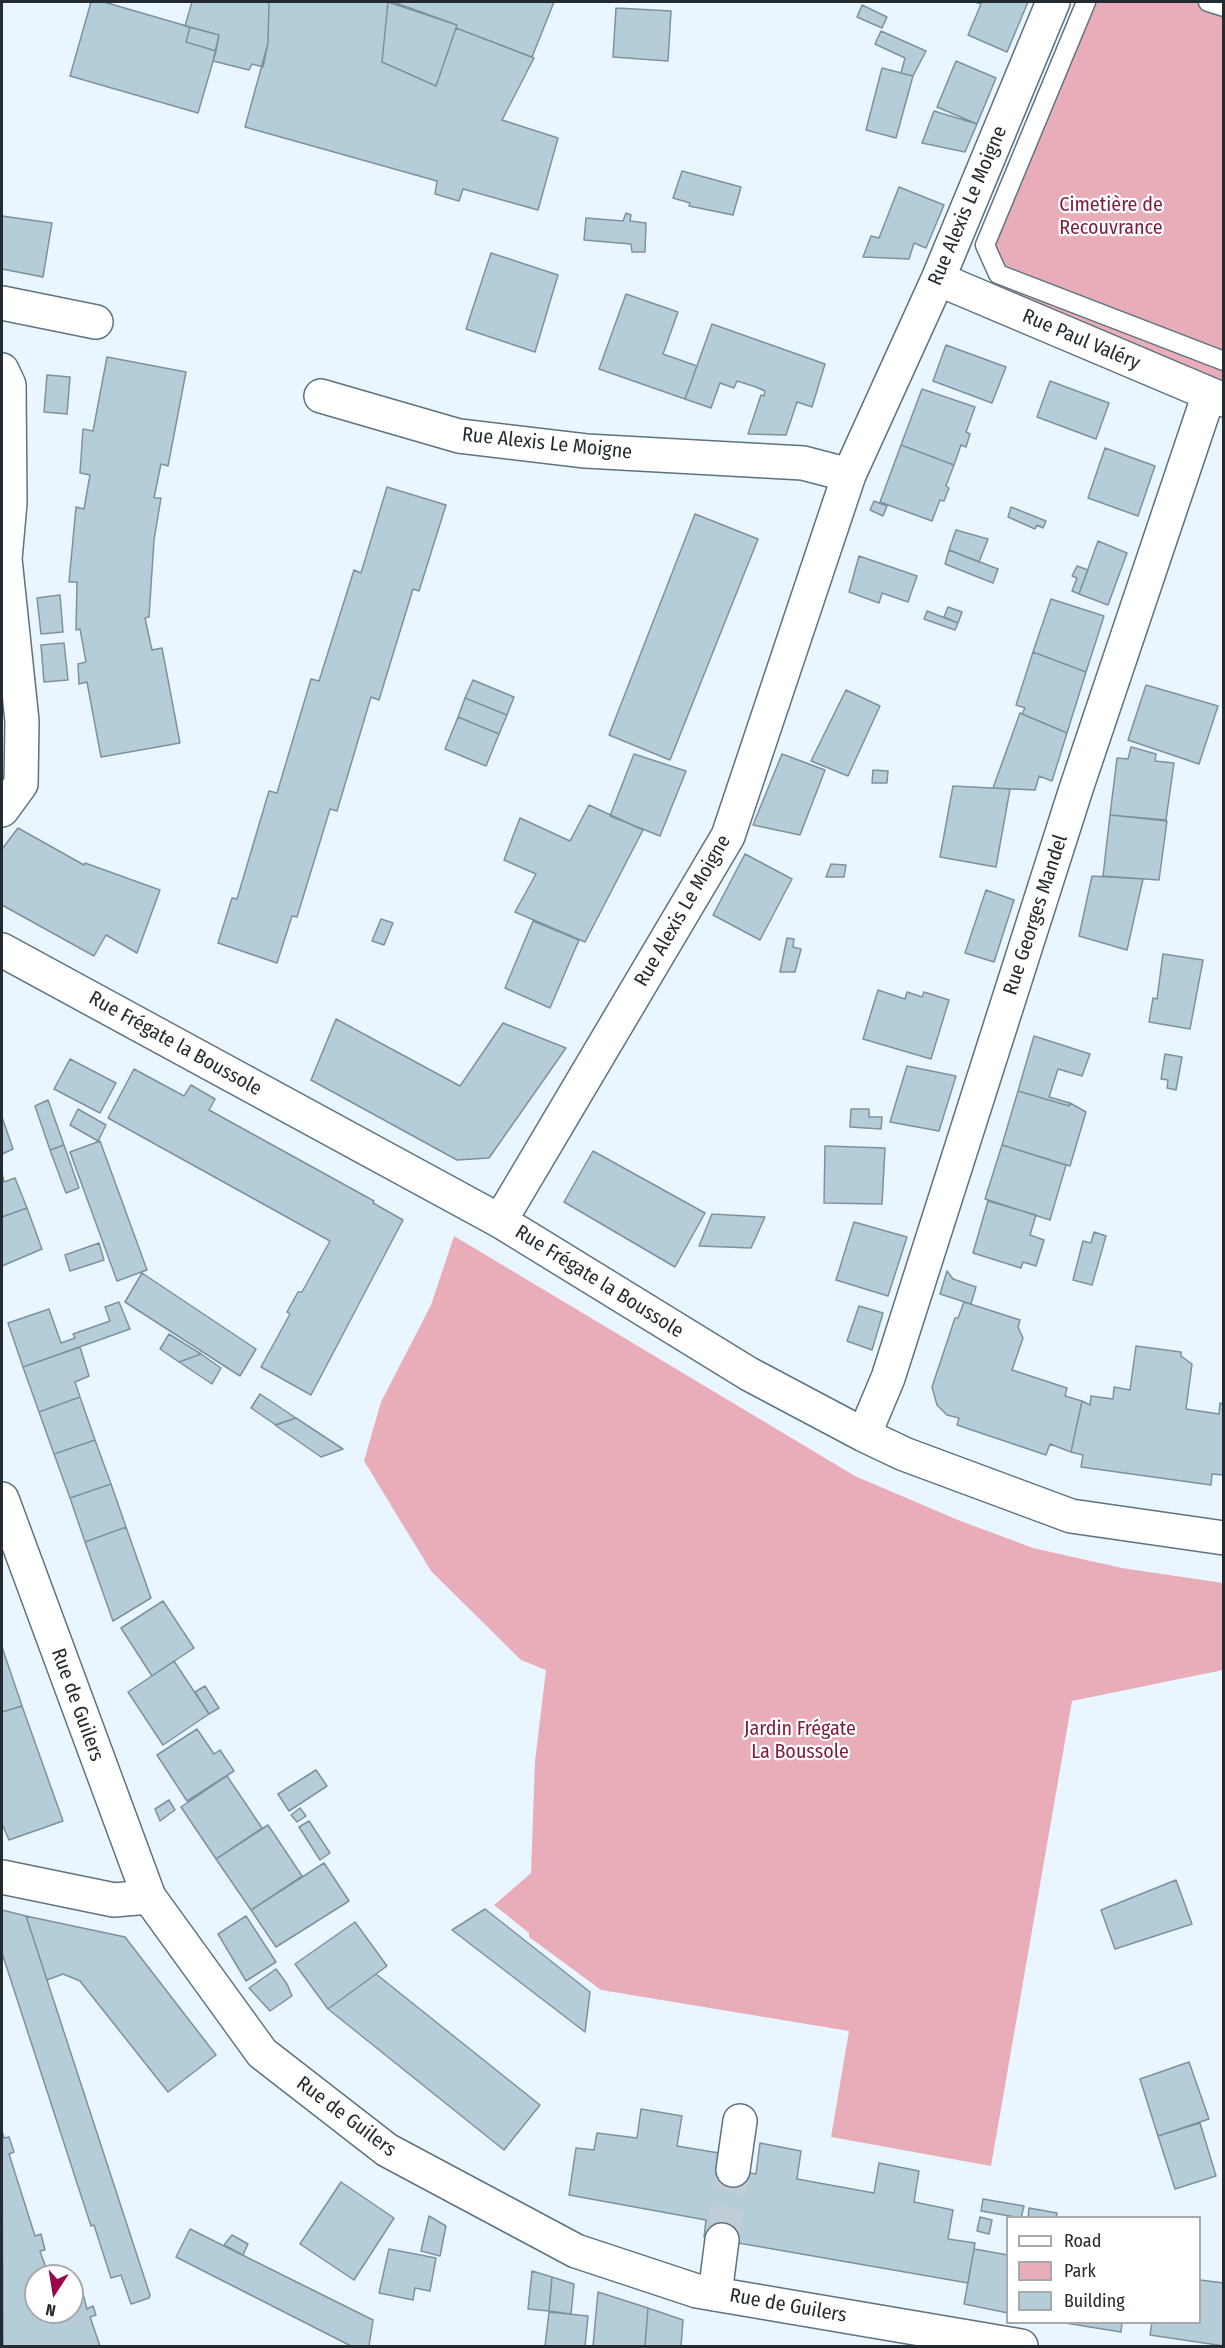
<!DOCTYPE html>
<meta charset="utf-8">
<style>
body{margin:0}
#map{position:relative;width:1225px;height:2348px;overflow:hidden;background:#e9f6ff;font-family:"Fira Sans Condensed",sans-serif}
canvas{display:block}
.frame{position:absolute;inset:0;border:3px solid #232b30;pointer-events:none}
.legend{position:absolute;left:1006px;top:2216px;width:195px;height:108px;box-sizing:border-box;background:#fff;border:2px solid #a7aaac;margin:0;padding:8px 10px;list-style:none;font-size:18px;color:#232b30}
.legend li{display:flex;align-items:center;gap:12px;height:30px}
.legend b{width:30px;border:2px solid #a7aaac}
.north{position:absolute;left:24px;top:2264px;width:60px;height:60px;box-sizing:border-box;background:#fff;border:2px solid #a7aaac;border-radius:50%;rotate:192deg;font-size:16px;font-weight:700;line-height:24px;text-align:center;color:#232b30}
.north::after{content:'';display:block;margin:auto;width:21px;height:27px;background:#9e0349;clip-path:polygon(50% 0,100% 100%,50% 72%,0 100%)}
</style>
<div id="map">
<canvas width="1225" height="2348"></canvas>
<div class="frame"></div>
<ul class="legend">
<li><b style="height:8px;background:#fff"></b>Road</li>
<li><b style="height:16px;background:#e9adba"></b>Park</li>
<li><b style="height:16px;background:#b5ccd9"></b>Building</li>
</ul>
<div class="north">N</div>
</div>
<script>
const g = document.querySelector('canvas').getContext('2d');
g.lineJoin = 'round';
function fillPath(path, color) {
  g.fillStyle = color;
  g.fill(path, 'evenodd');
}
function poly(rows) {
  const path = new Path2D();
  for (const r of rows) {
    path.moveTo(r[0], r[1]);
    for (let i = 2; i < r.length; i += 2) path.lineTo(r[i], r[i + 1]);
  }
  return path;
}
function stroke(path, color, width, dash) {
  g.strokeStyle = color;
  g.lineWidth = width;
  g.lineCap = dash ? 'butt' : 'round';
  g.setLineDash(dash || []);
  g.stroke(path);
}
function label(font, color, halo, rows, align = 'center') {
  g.font = font + ' "Fira Sans Condensed",sans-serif';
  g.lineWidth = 4.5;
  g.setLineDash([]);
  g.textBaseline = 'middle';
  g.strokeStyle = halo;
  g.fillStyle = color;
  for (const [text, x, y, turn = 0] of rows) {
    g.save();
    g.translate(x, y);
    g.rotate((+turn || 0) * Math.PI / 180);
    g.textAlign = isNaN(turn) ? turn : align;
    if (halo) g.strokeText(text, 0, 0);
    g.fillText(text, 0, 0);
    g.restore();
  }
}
const green = poly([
 [1077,2,1223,2,1223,381,995,291,979,245],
 [454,1236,855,1476,958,1520,1033,1548,1122,1568,1223,1583,1223,1670,1072,1701,991,2166,831,2137,849,2031,601,1990,529,1937,529,1933,494,1905,531,1873,535,1761,546,1670,521,1660,431,1571,364,1461,381,1402,431,1305]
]);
const building = poly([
 [91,2,104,2,190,27,186,42,216,51,198,113,70,76,91,2],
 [192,2,269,2,268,43,263,67,252,64,249,70,213,61,219,35,185,26,192,2],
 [269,2,388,2,382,62,436,86,456,28,534,58,502,120,558,138,538,210,463,189,459,201,435,194,437,181,245,127,268,43,269,2],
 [388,2,457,25,436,86,382,62,388,2],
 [393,2,554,2,532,57,456,28,457,25,393,2],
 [975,2,1028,2,1007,52,968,35,981,4,975,2],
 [862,5,887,17,882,28,857,17,862,5],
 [616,8,671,11,668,61,613,57,616,8],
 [190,27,219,35,216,51,186,42,190,27],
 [881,31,926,51,913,76,901,73,905,58,875,44,881,31],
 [956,61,996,78,977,124,937,107,956,61],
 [882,68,913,76,896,138,866,130,882,68],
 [934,111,977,124,965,152,922,143,934,111],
 [682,171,741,187,733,215,689,206,690,203,673,198,682,171],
 [899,187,944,205,926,248,914,243,909,259,863,257,871,236,879,238,899,187],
 [626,213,631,215,630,221,646,223,645,252,632,252,631,244,584,240,586,218,623,221,626,213],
 [2,216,52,223,43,277,2,269,2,216],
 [491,253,558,275,535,352,466,329,491,253],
 [626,294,678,312,663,354,697,366,685,399,599,369,626,294],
 [712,324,825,364,812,407,797,402,786,435,748,434,761,395,764,396,765,391,756,387,737,381,734,388,720,383,711,408,685,399,712,324],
 [946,345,1006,367,992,403,933,381,946,345],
 [107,357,186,372,168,466,161,464,154,498,161,498,154,540,149,617,145,618,152,650,162,648,180,743,101,757,87,682,79,684,78,664,86,662,80,629,76,630,77,582,69,582,76,507,84,509,90,475,80,473,83,429,93,431,107,357],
 [47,375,70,377,67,414,44,412,47,375],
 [1050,381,1109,403,1096,439,1037,417,1050,381],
 [922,389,975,407,966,432,970,434,966,447,961,445,954,465,901,445,922,389],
 [901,445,954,465,946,486,949,488,944,501,940,500,932,521,880,502,901,445],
 [1105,448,1155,466,1138,516,1088,498,1105,448],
 [387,487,446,505,419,591,413,589,379,700,371,697,337,811,330,809,297,917,292,916,277,963,218,943,232,898,237,899,269,791,277,793,311,679,319,681,354,570,361,573,387,487],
 [874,501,887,506,883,516,870,510,874,501],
 [1011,507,1046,521,1043,528,1037,525,1035,529,1008,517,1011,507],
 [695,514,758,539,670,760,609,735,695,514],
 [956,530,988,539,979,562,949,550,956,530],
 [1098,541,1127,553,1108,605,1079,594,1098,541],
 [949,550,998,569,993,583,945,564,949,550],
 [859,556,917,576,908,602,882,593,879,603,849,592,859,556],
 [1077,566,1088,570,1079,594,1072,591,1077,578,1072,576,1077,566],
 [60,595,63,632,41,634,37,598,60,595],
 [1051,599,1104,616,1086,672,1033,652,1051,599],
 [948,607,962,612,958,623,944,617,948,607],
 [927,611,958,623,955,630,924,619,927,611],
 [64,643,68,680,44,682,41,645,64,643],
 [1033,652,1086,672,1067,733,1022,714,1025,708,1016,705,1033,652],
 [473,680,514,697,507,715,465,698,473,680],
 [1146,685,1218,706,1199,764,1128,740,1146,685],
 [846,690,880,706,848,776,811,761,846,690],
 [465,698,507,715,499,734,458,717,465,698],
 [1020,713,1067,733,1052,781,1039,776,1035,790,993,788,1020,713],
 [458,717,499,734,486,766,445,749,458,717],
 [1131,747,1156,754,1155,761,1174,763,1166,820,1110,815,1117,758,1128,759,1131,747],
 [634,754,686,771,660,836,610,816,634,754],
 [782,754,825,770,800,835,753,825,782,754],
 [873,770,888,771,887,783,872,783,873,770],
 [953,786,1010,789,996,867,940,857,953,786],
 [589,805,643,830,585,942,515,912,536,874,504,860,520,818,570,841,589,805],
 [1110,815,1167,821,1159,880,1103,876,1110,815],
 [18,828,84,865,85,863,160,890,137,953,106,935,94,956,2,905,2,849,18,828],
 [745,854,792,879,760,940,713,915,745,854],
 [831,864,846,865,844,877,826,877,831,864],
 [1092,876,1143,879,1127,950,1079,936,1092,876],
 [986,890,1014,900,994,962,965,953,986,890],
 [381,919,393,923,384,945,372,941,381,919],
 [533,921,579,940,550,1008,505,988,533,921],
 [787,938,794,939,793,947,801,949,795,972,780,972,787,938],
 [1163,954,1203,960,1190,1029,1149,1022,1153,998,1157,999,1163,954],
 [878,990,905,999,907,992,922,997,924,992,949,1000,931,1059,863,1039,878,990],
 [336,1019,460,1086,503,1023,566,1048,489,1158,457,1160,311,1080,336,1019],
 [1034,1036,1090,1054,1082,1076,1058,1069,1049,1097,1070,1103,1069,1106,1018,1091,1034,1036],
 [1165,1054,1182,1057,1176,1090,1167,1088,1168,1080,1161,1079,1165,1054],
 [70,1059,116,1083,100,1113,54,1089,70,1059],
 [907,1066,956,1076,939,1131,890,1122,907,1066],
 [134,1069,184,1096,191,1085,215,1099,209,1110,374,1201,373,1203,403,1220,311,1395,261,1367,290,1314,287,1312,298,1292,302,1292,330,1241,108,1118,134,1069],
 [1018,1091,1069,1106,1070,1103,1086,1112,1070,1166,1002,1145,1018,1091],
 [48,1100,64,1145,50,1150,35,1106,48,1100],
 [78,1109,106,1125,98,1141,70,1125,78,1109],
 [851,1109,869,1109,869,1117,882,1117,881,1129,850,1127,851,1109],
 [2,1117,13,1149,2,1154,2,1117],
 [100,1141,147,1270,117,1281,70,1152,100,1141],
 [64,1145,79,1188,66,1193,50,1150,64,1145],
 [1002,1145,1066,1165,1050,1220,985,1199,1002,1145],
 [825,1146,885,1148,882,1204,824,1203,825,1146],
 [593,1151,705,1213,675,1267,564,1202,593,1151],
 [2,1173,4,1182,15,1178,27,1208,2,1217,2,1173],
 [988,1201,1036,1215,1030,1235,1044,1240,1036,1266,1023,1262,1021,1268,973,1253,988,1201],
 [27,1208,42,1249,2,1266,2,1217,27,1208],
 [712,1214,765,1217,751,1248,699,1246,712,1214],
 [854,1222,907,1237,888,1296,836,1280,854,1222],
 [1094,1232,1106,1236,1092,1285,1073,1280,1083,1241,1091,1243,1094,1232],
 [99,1243,104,1260,70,1271,65,1255,99,1243],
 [947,1271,953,1279,976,1287,971,1304,940,1294,947,1271],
 [142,1273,256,1349,240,1376,125,1302,142,1273],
 [119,1302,130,1329,23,1367,8,1323,49,1309,61,1343,75,1338,73,1334,110,1321,105,1307,119,1302],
 [964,1302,1020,1320,1018,1327,1023,1338,1012,1370,1067,1388,1065,1396,1082,1401,1071,1452,1050,1444,1046,1455,957,1425,959,1418,947,1415,937,1405,932,1387,955,1318,958,1318,964,1302],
 [859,1306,883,1313,872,1350,847,1341,859,1306],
 [169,1334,201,1354,179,1362,160,1349,169,1334],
 [1136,1346,1181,1352,1181,1356,1192,1364,1186,1409,1219,1414,1220,1403,1224,1404,1224,1475,1212,1474,1211,1485,1081,1467,1083,1455,1071,1452,1082,1401,1090,1405,1091,1396,1113,1399,1114,1387,1130,1390,1136,1346],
 [80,1347,89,1376,75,1382,80,1397,39,1412,23,1367,80,1347],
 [201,1354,221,1368,212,1384,179,1362,201,1354],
 [260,1394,296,1418,276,1425,251,1408,260,1394],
 [80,1397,95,1440,54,1454,39,1412,80,1397],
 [296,1418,343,1449,321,1457,275,1425,296,1418],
 [95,1440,111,1484,70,1498,54,1454,95,1440],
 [111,1484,126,1527,85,1542,70,1498,111,1484],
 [126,1527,151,1598,113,1621,85,1542,126,1527],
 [163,1601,194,1648,152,1676,121,1628,163,1601],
 [2,1647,22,1706,2,1712,2,1647],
 [174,1661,209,1714,163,1745,128,1692,174,1661],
 [205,1686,219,1708,209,1714,195,1692,205,1686],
 [22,1706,63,1821,9,1840,2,1824,2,1712,22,1706],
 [197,1729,214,1754,220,1750,234,1771,187,1801,157,1755,197,1729],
 [316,1770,327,1786,289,1811,278,1794,316,1770],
 [227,1776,262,1828,216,1859,181,1807,227,1776],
 [169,1800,175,1810,160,1821,155,1809,169,1800],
 [300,1808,306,1816,297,1822,291,1815,300,1808],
 [309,1821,330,1853,320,1860,299,1827,309,1821],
 [268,1825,302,1876,251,1910,216,1859,268,1825],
 [324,1863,349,1901,276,1947,251,1910,324,1863],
 [1176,1880,1192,1924,1115,1949,1101,1910,1176,1880],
 [485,1909,590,1992,585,2032,452,1930,485,1909],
 [2,1910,26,1916,150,2295,149,2298,131,2304,121,2275,111,2278,94,2225,91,2226,2,1953,2,1910],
 [26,1916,125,1937,216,2055,168,2092,80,1981,63,1974,47,1980,26,1916],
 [246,1916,276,1962,246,1981,218,1934,246,1916],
 [355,1922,387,1966,328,2009,295,1964,355,1922],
 [276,1969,287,1984,292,1996,270,2011,249,1988,276,1969],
 [376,1974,540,2105,504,2150,328,2009,376,1974],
 [1189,2062,1209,2119,1158,2136,1140,2079,1189,2062],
 [641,2109,682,2116,677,2146,719,2153,717,2168,756,2174,760,2143,801,2151,797,2179,874,2193,879,2163,919,2171,914,2202,953,2210,948,2239,975,2243,968,2283,704,2237,706,2220,569,2195,576,2148,594,2150,597,2133,637,2138,641,2109],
 [1200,2123,1216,2176,1175,2189,1158,2136,1200,2123],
 [2,2131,4,2138,9,2137,14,2152,9,2154,35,2236,41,2234,45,2250,40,2251,49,2276,36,2276,36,2312,72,2312,72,2293,82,2290,87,2309,93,2306,96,2315,90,2317,100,2346,3,2346,2,2131],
 [341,2182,394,2218,354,2280,300,2244,341,2182],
 [983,2199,1024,2206,1021,2218,981,2211,983,2199],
 [1029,2208,1057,2213,1056,2218,1028,2218,1029,2208],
 [429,2216,446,2226,440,2256,421,2251,429,2216],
 [980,2217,992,2220,989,2234,977,2231,980,2217],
 [190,2229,373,2320,369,2346,351,2346,176,2257,190,2229],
 [232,2235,248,2244,243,2255,224,2245,232,2235],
 [389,2249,436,2258,430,2291,415,2288,413,2300,379,2293,389,2249],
 [974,2249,1008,2255,1008,2313,964,2304,974,2249],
 [532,2271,552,2277,549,2311,528,2309,532,2271],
 [552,2277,574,2284,571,2314,549,2311,552,2277],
 [1200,2280,1224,2283,1224,2346,1150,2335,1152,2322,1200,2322,1200,2280],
 [598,2292,648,2308,645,2346,593,2346,598,2292],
 [648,2308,683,2320,681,2346,645,2346,648,2308],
 [549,2312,588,2316,585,2346,545,2346,549,2312],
 [1059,2322,1122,2322,1121,2332,1059,2322]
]);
const minorTunnel = poly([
 [722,2240,733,2170]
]);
const service = poly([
 [1086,2,985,245,998,274,1224,361],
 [1208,2,1224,7]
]);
const minor = poly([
 [938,279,1224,400],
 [2,303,96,322],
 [2,370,9,385,10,503,5,559,22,721,21,784,2,810],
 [321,396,459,436,586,451,803,463,849,475],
 [2,950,500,1221,749,1374,864,1435,904,1454,1071,1516,1224,1538],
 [500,1221,728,836,849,475,938,279,1053,2],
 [864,1435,888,1378,1076,789,1209,394],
 [2,1877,114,1900,149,1897],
 [733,2170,740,2121],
 [715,2294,722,2240]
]);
const tertiary = poly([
 [2,1499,149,1897,262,2053,387,2150,576,2251,697,2291,1021,2346]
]);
const parkNames = [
 ["Cimetière de",1111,205],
 ["Recouvrance",1111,228],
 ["Jardin Frégate",800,1729],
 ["La Boussole",800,1752]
];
const streetNames = [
 ["Rue Alexis Le Moigne",968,206,-67],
 ["Rue Paul Valéry",1081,340,23],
 ["Rue Alexis Le Moigne",547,444,6],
 ["Rue Alexis Le Moigne",683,911,-60],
 ["Rue Georges Mandel",1036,915,-72],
 ["Rue Frégate la Boussole",175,1044,29],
 ["Rue Frégate la Boussole",599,1282,32],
 ["Rue de Guilers",77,1705,70],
 ["Rue de Guilers",346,2117,37],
 ["Rue de Guilers",788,2306,10]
];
fillPath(green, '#e9adba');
fillPath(building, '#b5ccd9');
stroke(building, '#7d929f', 1.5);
stroke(minorTunnel, '#c1cdd6', 33, [33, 16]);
stroke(service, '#5e727f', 21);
stroke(minor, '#5e727f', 36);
stroke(tertiary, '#5e727f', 36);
stroke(service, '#fff', 18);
stroke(minor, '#fff', 33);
stroke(tertiary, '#fff', 33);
label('20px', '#7d1b3d', '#fff', parkNames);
label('20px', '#232b30', '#fff', streetNames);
</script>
